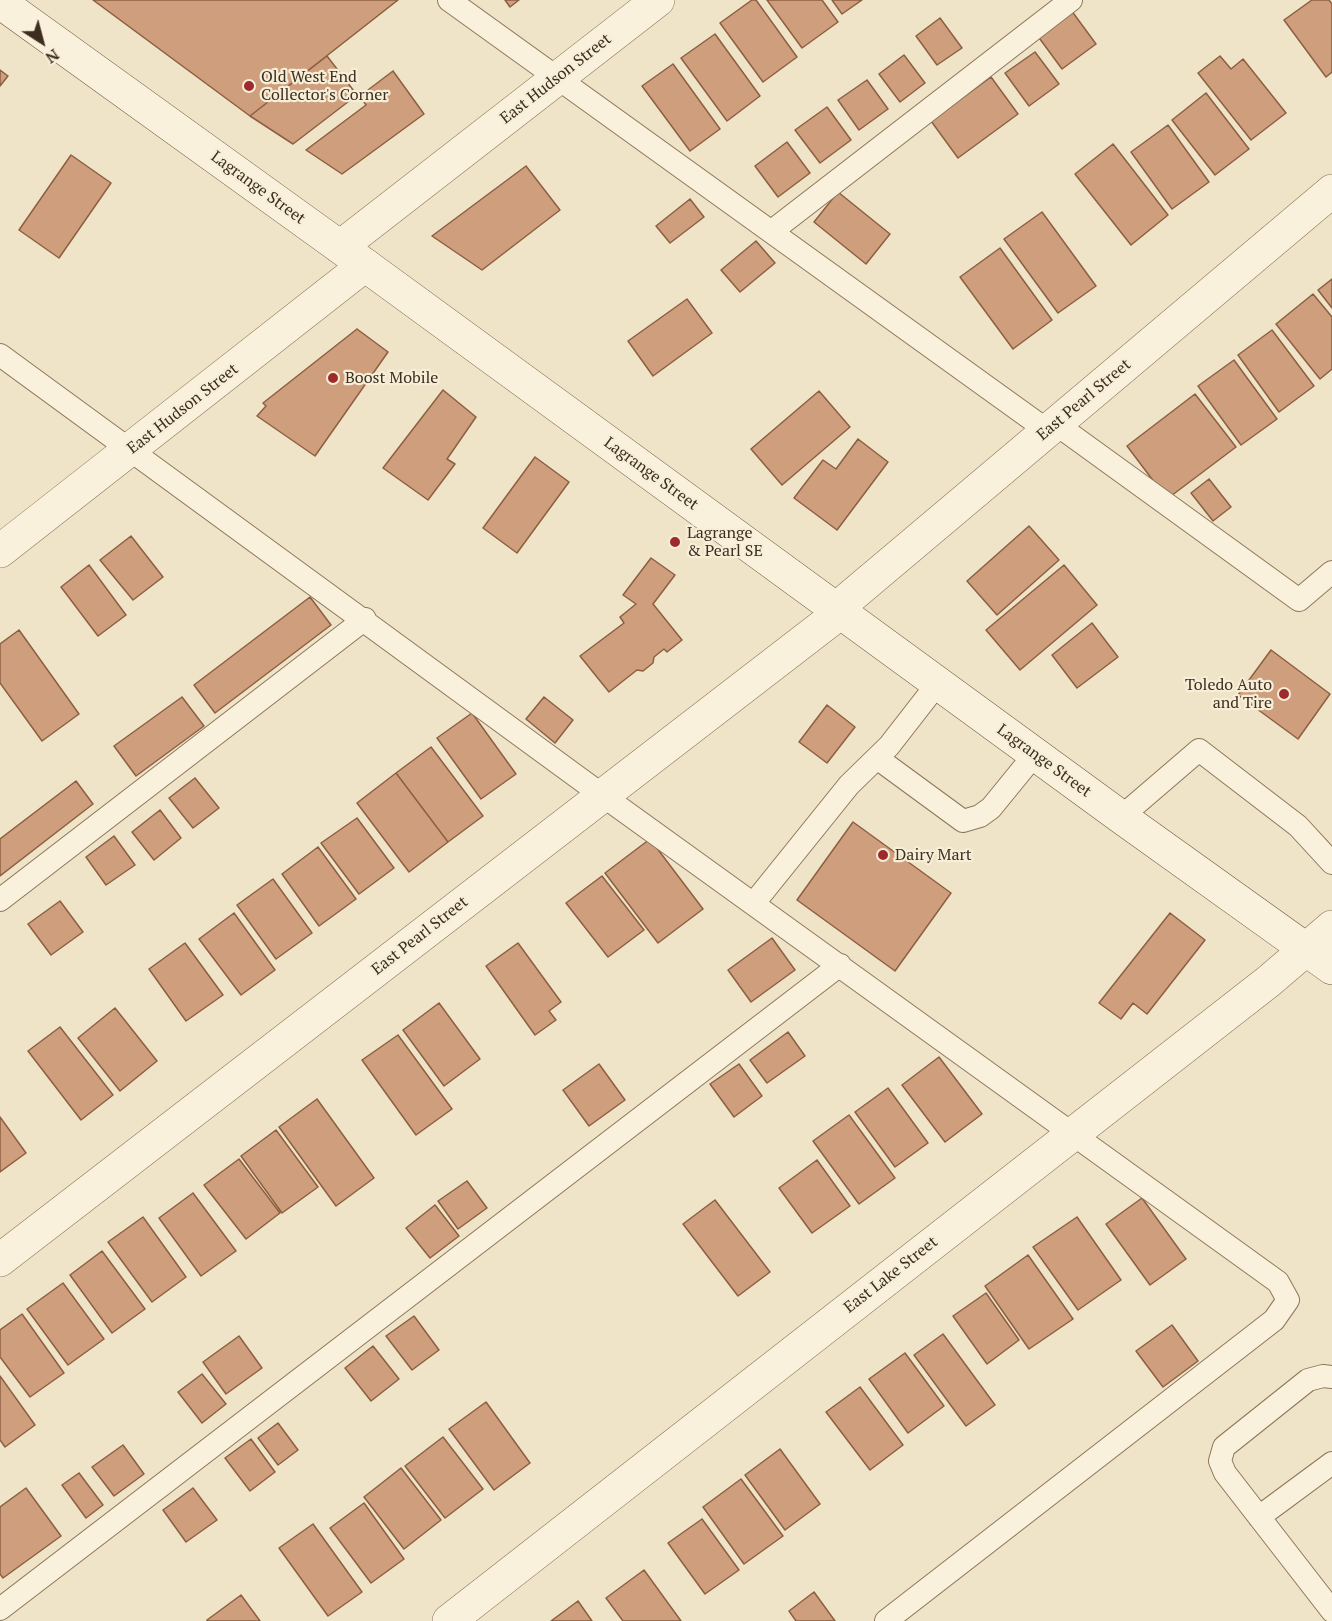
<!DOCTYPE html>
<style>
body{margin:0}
#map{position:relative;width:1332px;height:1621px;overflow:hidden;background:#f0e4c8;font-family:"PT Serif",serif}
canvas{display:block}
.north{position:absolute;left:12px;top:12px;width:60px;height:60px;-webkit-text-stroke:4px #f7eed8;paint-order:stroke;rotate:144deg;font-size:16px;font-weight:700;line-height:24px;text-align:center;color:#3d2e20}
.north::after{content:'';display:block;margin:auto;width:21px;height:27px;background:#3d2e20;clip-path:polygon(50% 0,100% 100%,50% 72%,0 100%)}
</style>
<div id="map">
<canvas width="1332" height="1621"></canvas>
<div class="north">N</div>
</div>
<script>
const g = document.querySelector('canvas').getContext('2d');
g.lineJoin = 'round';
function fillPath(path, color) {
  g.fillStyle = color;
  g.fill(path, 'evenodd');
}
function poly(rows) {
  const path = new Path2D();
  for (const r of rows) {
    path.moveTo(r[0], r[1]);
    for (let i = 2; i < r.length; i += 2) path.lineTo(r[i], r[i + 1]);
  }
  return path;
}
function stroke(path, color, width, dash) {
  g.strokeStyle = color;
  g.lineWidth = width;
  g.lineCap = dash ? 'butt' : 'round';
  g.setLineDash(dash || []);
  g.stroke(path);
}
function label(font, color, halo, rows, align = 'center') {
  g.font = font + ' "PT Serif",serif';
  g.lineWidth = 4.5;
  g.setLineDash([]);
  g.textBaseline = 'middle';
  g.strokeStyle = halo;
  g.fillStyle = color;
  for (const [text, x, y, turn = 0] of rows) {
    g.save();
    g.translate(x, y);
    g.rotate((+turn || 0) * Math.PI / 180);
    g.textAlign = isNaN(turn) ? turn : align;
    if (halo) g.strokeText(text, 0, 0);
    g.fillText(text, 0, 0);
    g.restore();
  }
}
const building = poly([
 [93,0,398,0,250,116,93,0],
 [505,0,519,0,510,7,505,0],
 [752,0,756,0,797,57,763,82,720,23,752,0],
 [767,0,822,0,838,22,802,48,767,0],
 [832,0,862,0,842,14,832,0],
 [1312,0,1329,0,1332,4,1332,72,1326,77,1284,20,1312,0],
 [1071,10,1096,44,1062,69,1037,35,1071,10],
 [940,18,962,48,937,65,916,36,940,18],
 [715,34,760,96,727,121,681,58,715,34],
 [1035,52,1059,84,1029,106,1005,73,1035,52],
 [904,55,925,83,900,102,879,74,904,55],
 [327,56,357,95,293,144,250,116,327,56],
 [1220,56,1231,69,1243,59,1286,113,1251,140,1198,73,1220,56],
 [673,64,720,129,690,151,642,86,673,64],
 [0,70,8,76,0,86,0,70],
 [393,71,424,114,342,174,306,150,366,105,360,96,393,71],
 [991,77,1018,114,958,158,931,121,991,77],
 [867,80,888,109,859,130,838,100,867,80],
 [1206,93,1249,149,1215,175,1172,120,1206,93],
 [827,107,851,140,820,163,795,130,827,107],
 [1168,125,1209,182,1172,209,1131,152,1168,125],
 [787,142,810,173,778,197,755,166,787,142],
 [1113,144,1168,215,1131,245,1075,174,1113,144],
 [71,155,111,183,59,258,19,230,71,155],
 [526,166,560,210,482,270,432,236,526,166],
 [838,192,890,234,866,264,814,222,838,192],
 [690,199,704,217,670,243,656,226,690,199],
 [1042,212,1096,286,1058,313,1004,239,1042,212],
 [756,241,775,263,740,292,721,270,756,241],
 [1000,248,1052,320,1013,349,960,277,1000,248],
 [1332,279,1332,308,1318,290,1332,279],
 [1313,294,1332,317,1332,369,1320,379,1276,324,1313,294],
 [687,299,712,333,653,376,628,341,687,299],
 [357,329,388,352,315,456,257,416,266,406,263,403,357,329],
 [1272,330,1314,386,1279,412,1238,355,1272,330],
 [1234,360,1277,419,1241,445,1198,386,1234,360],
 [443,390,476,417,447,459,455,464,428,500,383,468,443,390],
 [819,391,850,427,782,485,751,449,819,391],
 [1195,394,1236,447,1167,499,1127,446,1195,394],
 [858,439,888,462,837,530,794,498,823,460,836,469,858,439],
 [535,457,569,482,517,553,483,528,535,457],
 [1209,479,1231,507,1213,521,1191,493,1209,479],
 [1029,526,1059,560,997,615,967,581,1029,526],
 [131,536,163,577,133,600,100,560,131,536],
 [651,558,675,575,653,604,682,640,667,652,664,649,654,657,653,663,643,671,637,670,609,692,580,656,624,623,620,617,636,604,623,595,651,558],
 [89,565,126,615,98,636,61,587,89,565],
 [1064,565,1097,605,1020,670,986,630,1064,565],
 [310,597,331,625,215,713,194,685,310,597],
 [1092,623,1118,657,1077,688,1052,655,1092,623],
 [19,630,79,714,42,741,0,683,0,644,19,630],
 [1271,650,1330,694,1298,739,1238,695,1271,650],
 [182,697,204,726,136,776,114,746,182,697],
 [544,697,573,720,555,743,526,719,544,697],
 [827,705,855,727,827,763,799,742,827,705],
 [472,713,516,774,481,799,437,738,472,713],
 [431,747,483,816,448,842,396,773,431,747],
 [396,773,448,842,409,872,357,803,396,773],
 [195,778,219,808,193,828,169,798,195,778],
 [76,781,93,804,0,876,0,839,76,781],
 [160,810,181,838,154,860,132,832,160,810],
 [357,818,394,868,359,894,321,843,357,818],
 [853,822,951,893,895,971,797,900,853,822],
 [114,836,135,865,106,885,86,857,114,836],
 [650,839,703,909,658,943,605,873,650,839],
 [318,847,356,899,319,926,282,874,318,847],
 [602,876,644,930,608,957,566,903,602,876],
 [273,879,312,933,276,959,237,905,273,879],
 [60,901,83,932,51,955,28,924,60,901],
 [234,913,275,970,241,995,199,939,234,913],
 [1170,913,1205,940,1147,1014,1133,1003,1121,1019,1099,1003,1170,913],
 [772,938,795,970,751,1002,728,970,772,938],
 [185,943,223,995,186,1021,149,969,185,943],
 [518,943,561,1002,549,1011,556,1020,535,1035,486,966,518,943],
 [439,1003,480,1059,444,1086,403,1030,439,1003],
 [115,1008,157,1061,120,1091,78,1038,115,1008],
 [60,1027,113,1095,81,1120,28,1051,60,1027],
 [788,1032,805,1056,767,1083,750,1060,788,1032],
 [398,1035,452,1109,416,1135,362,1060,398,1035],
 [939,1057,982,1114,945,1142,902,1085,939,1057],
 [599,1064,625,1100,589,1126,563,1090,599,1064],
 [739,1064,762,1096,734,1117,710,1084,739,1064],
 [888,1088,928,1143,895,1167,855,1112,888,1088],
 [317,1099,374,1178,336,1206,279,1127,317,1099],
 [849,1115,895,1178,859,1204,813,1141,849,1115],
 [0,1117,26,1153,0,1172,0,1117],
 [276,1130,318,1187,282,1213,241,1156,276,1130],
 [239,1159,280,1213,246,1239,204,1185,239,1159],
 [817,1160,850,1206,812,1233,779,1188,817,1160],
 [467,1181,487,1208,458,1229,438,1201,467,1181],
 [193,1193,236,1251,201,1276,159,1218,193,1193],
 [1142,1198,1186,1259,1150,1285,1106,1224,1142,1198],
 [715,1200,770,1272,738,1296,683,1224,715,1200],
 [435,1205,459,1236,430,1258,406,1228,435,1205],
 [143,1217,186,1277,152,1302,108,1242,143,1217],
 [1077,1217,1121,1280,1078,1310,1033,1247,1077,1217],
 [102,1251,145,1309,112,1333,70,1275,102,1251],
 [1028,1255,1073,1319,1029,1349,985,1286,1028,1255],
 [63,1283,104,1339,68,1365,27,1309,63,1283],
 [986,1293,1019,1340,987,1364,953,1316,986,1293],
 [22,1314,64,1373,30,1397,0,1357,0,1330,22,1314],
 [414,1316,439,1350,412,1370,386,1336,414,1316],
 [1172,1325,1198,1361,1163,1387,1136,1351,1172,1325],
 [943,1334,995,1405,966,1426,914,1355,943,1334],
 [239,1336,262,1368,226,1394,203,1362,239,1336],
 [373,1346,399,1379,371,1401,345,1368,373,1346],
 [905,1353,944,1406,908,1433,869,1379,905,1353],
 [202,1374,226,1404,202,1423,178,1392,202,1374],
 [0,1376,35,1425,5,1447,0,1440,0,1376],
 [860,1387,903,1445,870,1470,826,1412,860,1387],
 [486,1402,530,1463,494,1490,449,1429,486,1402],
 [278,1423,298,1450,278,1465,258,1438,278,1423],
 [443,1437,483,1489,445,1518,405,1466,443,1437],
 [251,1439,275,1472,250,1491,225,1458,251,1439],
 [123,1445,144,1474,114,1496,92,1467,123,1445],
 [780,1449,820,1504,785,1530,745,1475,780,1449],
 [401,1468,441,1520,404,1549,364,1497,401,1468],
 [79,1473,103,1505,86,1518,62,1485,79,1473],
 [741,1479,783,1536,744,1564,703,1507,741,1479],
 [26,1488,61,1536,3,1578,0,1574,0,1507,26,1488],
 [193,1488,217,1520,186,1542,163,1510,193,1488],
 [364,1503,404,1559,371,1583,330,1528,364,1503],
 [702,1519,739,1570,705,1594,668,1543,702,1519],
 [313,1524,362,1592,328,1616,279,1548,313,1524],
 [644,1570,681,1621,623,1621,606,1598,644,1570],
 [814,1592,835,1621,796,1621,789,1611,814,1592],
 [241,1595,260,1621,207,1621,207,1620,241,1595],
 [578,1601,592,1621,551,1621,578,1601]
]);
const lane = poly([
 [449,0,1048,431],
 [772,231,1071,0],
 [0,355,602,795,1278,1282,1288,1300,1274,1320,886,1621],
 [1056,424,1299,600,1332,572],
 [877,758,963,821,980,816,991,808,1035,754],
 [1121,817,1199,750,1298,826,1332,863],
 [0,900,365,619],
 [754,903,849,785,889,746,938,683],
 [1332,1377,1323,1376,1308,1380,1224,1447,1220,1461,1225,1473,1332,1611],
 [1259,1517,1332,1463],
 [0,1609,840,965]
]);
const street = poly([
 [340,247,658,0],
 [0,551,365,265],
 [836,609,1332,191],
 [0,1260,841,612],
 [449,1621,1269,981,1332,927]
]);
const secondary = poly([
 [0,2,365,265,1121,817,1332,968]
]);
const markers = [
 [249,86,6,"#9e2a2b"],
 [333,378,6,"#9e2a2b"],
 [675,542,6,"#9e2a2b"],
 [1284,694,6,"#9e2a2b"],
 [883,855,6,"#9e2a2b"]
];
const poiNames = [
 ["Old West End",261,77],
 ["Collector's Corner",261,95],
 ["Boost Mobile",345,378],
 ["Lagrange",687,533],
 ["& Pearl SE",687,551],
 ["Toledo Auto",1272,685,"right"],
 ["and Tire",1272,703,"right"],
 ["Dairy Mart",895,855]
];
const streetNames = [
 ["East Hudson Street",556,79,-38],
 ["Lagrange Street",258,188,36],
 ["East Pearl Street",1084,400,-40],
 ["East Hudson Street",183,409,-38],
 ["Lagrange Street",651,474,36],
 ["Lagrange Street",1044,761,36],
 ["East Pearl Street",420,936,-38],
 ["East Lake Street",891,1275,-38]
];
fillPath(building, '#cf9f7d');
stroke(building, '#8d5f41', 1.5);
stroke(lane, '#8d765c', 24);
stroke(street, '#8d765c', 34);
stroke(secondary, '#6f573f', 34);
stroke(lane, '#faf1dc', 22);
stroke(street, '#faf1dc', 33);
stroke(secondary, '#faf1dc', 33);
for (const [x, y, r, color] of markers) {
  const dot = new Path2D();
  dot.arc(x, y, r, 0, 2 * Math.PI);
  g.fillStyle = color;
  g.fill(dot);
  stroke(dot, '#f7eed8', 2);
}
label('16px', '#3d2e20', '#f7eed8', poiNames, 'left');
label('16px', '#3d2e20', '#f7eed8', streetNames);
</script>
